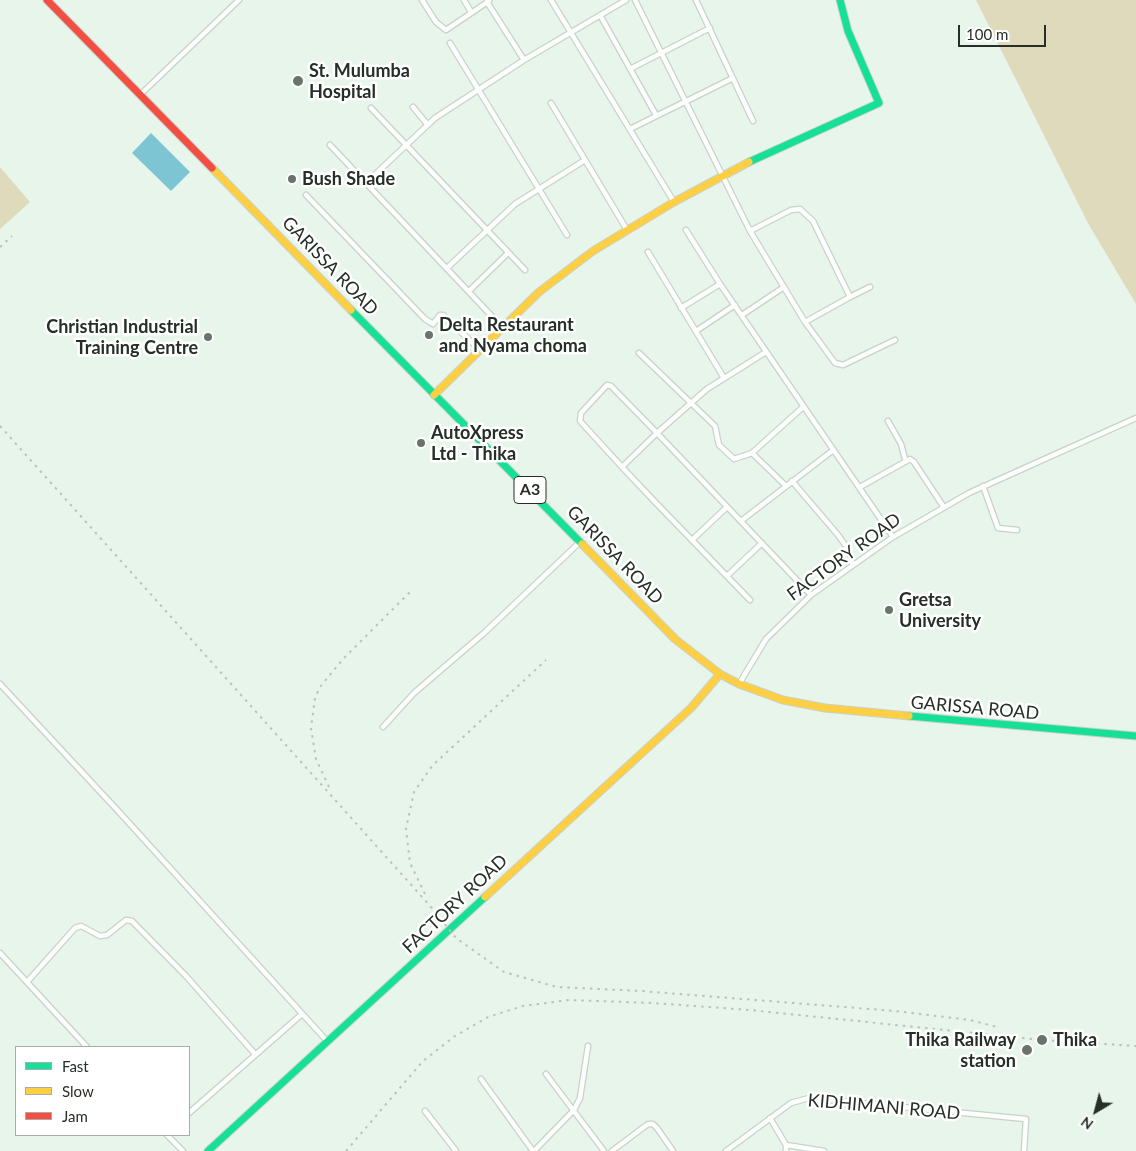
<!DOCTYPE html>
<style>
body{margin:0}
#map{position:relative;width:1136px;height:1151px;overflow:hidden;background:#e8f5eb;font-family:Lato,sans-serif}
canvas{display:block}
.legend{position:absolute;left:15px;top:1046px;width:175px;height:90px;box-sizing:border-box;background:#fff;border:1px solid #a8aba9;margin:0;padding:6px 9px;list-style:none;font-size:15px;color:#252e27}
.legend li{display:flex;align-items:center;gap:10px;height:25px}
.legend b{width:25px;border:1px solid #a8aba9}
.north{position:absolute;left:1071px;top:1086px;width:50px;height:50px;-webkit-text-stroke:4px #fff;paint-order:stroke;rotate:217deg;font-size:14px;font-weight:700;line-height:20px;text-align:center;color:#252e27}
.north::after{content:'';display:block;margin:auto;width:18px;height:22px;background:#252e27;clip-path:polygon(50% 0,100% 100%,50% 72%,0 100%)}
.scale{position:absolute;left:958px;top:25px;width:88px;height:22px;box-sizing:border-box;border:2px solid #252e27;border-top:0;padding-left:6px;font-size:15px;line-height:18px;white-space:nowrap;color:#252e27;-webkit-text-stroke:4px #fff;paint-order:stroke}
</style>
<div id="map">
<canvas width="1136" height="1151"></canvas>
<ul class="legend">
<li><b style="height:6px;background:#16e098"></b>Fast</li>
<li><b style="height:6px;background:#ffcf43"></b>Slow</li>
<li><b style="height:6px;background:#f24e42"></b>Jam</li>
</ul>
<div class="north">N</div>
<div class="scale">100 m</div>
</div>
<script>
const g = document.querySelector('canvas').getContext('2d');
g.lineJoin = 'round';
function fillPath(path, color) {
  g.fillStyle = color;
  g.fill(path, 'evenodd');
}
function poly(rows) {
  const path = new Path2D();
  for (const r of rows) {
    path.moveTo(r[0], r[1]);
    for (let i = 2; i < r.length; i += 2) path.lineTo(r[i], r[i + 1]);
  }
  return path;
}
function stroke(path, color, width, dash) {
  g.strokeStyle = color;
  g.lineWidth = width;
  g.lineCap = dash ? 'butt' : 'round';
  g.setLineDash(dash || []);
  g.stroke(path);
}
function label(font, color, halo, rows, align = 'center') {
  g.font = font + ' Lato,sans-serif';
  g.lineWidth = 5;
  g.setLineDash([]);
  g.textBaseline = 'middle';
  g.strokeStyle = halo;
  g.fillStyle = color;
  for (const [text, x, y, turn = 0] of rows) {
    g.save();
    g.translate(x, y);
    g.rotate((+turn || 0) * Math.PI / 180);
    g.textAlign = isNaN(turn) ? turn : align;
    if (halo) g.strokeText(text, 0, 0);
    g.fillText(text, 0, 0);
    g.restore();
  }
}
const green = poly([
 [976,0,1136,0,1136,304,1089,225],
 [0,167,30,202,0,229]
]);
const water = poly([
 [151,133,190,172,171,191,132,153]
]);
const street = poly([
 [422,0,436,22,446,30,489,1],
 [464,0,471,12],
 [551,0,674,202],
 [635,0,750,231,805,322,835,363,843,365,895,340],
 [696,0,753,121],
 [600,15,656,115],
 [450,43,567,235],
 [524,60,626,0],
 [630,69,710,28],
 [141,94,239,0],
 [551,103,627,230],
 [413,107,427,124],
 [371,108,525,270],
 [630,129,733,78],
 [330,145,503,328],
 [366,183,435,118,524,60,487,2],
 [306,195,425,319,433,324,440,315,443,315,480,350],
 [686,230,720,284,893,537],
 [750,231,791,210,800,209,813,221,850,297,805,322],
 [648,252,724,378],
 [447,268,515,204,585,160],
 [469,291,508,253],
 [850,297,870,287],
 [681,308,720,284],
 [742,315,784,287],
 [696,331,735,305],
 [766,352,707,389,657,433,811,595],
 [639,353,715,426,719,445,734,459,752,453,803,407],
 [888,421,901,444,905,459],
 [752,453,786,486],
 [622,467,657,433,611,386,607,385,581,413,580,421,622,467,657,504,750,600],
 [792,481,838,535,848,549,853,565],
 [983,486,998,528,1017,530],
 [860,487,910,459,914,462,943,506],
 [741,521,832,451],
 [692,540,727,507],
 [727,576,762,543],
 [0,684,120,813,327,1041],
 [739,684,766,639,811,595,893,537,969,493,1136,418],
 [383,727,414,693,484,633,580,542],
 [0,953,87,1047],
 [27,982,75,928,81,926,100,936,107,935,126,920,132,921,186,976,255,1054],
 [546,1074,604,1151],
 [481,1079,533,1151],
 [425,1111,456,1151],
 [189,1113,302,1014],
 [770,1118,786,1145,786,1151],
 [167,1135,183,1151],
 [786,1145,824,1151],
 [534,1151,574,1110,580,1098,588,1046],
 [612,1151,648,1124,653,1124,657,1128,673,1151],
 [726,1151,791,1103,809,1098,1026,1119,1024,1151]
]);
const fast = poly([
 [749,162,879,103,848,31,840,0],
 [351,310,582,544],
 [909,716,1136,736],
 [208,1151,485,897]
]);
const slow = poly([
 [212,168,351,310],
 [434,395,539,292,593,251,674,202,749,162],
 [582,544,675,639,720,674,739,684,783,700,825,708,909,716],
 [485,897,691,708,720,674]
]);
const jam = poly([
 [47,0,212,168]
]);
const rail = poly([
 [0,247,12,236],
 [0,426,431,907,456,938,504,972,557,987,641,991,895,1011,970,1020,997,1027],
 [329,787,316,759,311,728,315,698,320,687,343,659,410,592],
 [425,894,410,863,406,829,414,792,432,766,546,660],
 [346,1151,423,1061,455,1036,488,1017,523,1006,569,1000,653,1003,750,1010,1042,1040,1136,1046]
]);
const markers = [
 [298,81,6,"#69746c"],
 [292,179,5,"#69746c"],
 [429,335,5,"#69746c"],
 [208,337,5,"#69746c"],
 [421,443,5,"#69746c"],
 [889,610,5,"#69746c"],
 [1042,1040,6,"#69746c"],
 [1027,1050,6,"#69746c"]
];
const shields = [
 [530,490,32]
];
const shieldNames = [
 ["A3",530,490]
];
const poiNames = [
 ["St. Mulumba",309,71],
 ["Hospital",309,92],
 ["Bush Shade",302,179],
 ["Delta Restaurant",439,325],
 ["and Nyama choma",439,346],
 ["Christian Industrial",198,327,"right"],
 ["Training Centre",198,348,"right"],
 ["AutoXpress",431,433],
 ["Ltd - Thika",431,454],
 ["Gretsa",899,600],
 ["University",899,621],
 ["Thika Railway",1016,1040,"right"],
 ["station",1016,1061,"right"],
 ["Thika",1053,1040]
];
const streetNames = [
 ["GARISSA ROAD",330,266,46],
 ["GARISSA ROAD",615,555,46],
 ["FACTORY ROAD",844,557,-36],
 ["GARISSA ROAD",975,708,5],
 ["FACTORY ROAD",455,904,-43],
 ["KIDHIMANI ROAD",884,1107,5]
];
fillPath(green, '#dfdabb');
fillPath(water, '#7ec5d4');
stroke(street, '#c8d2cb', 7);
stroke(fast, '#c8d2cb', 9);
stroke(slow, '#c8d2cb', 9);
stroke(jam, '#c8d2cb', 9);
stroke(street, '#fcfefc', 4.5);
stroke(fast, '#16e098', 7);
stroke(slow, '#ffcf43', 7);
stroke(jam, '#f24e42', 7);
stroke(rail, '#bec0be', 2, [2.5, 5]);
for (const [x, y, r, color] of markers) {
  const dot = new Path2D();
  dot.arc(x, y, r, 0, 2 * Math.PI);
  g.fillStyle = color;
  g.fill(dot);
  stroke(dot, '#fff', 2);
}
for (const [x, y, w] of shields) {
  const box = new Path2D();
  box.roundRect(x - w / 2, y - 13.5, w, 27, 4);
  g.fillStyle = '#fff';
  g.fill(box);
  stroke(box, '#252e27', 1);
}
label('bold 16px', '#252e27', null, shieldNames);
label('bold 18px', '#252e27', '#fff', poiNames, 'left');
label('18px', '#252e27', '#fff', streetNames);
</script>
